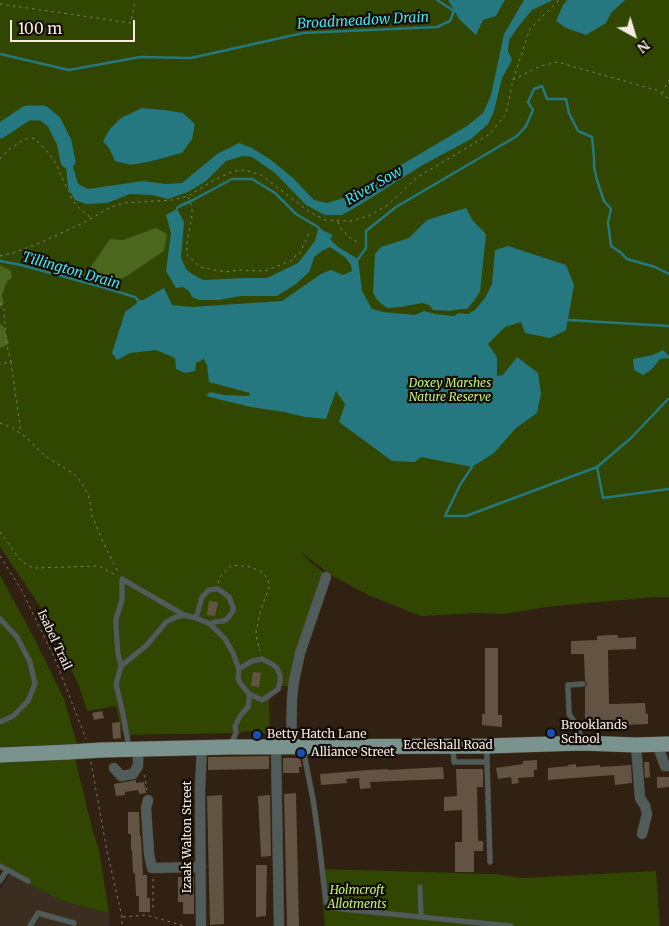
<!DOCTYPE html>
<style>
body{margin:0}
#map{position:relative;width:669px;height:926px;overflow:hidden;background:#302112;font-family:Merriweather,serif}
canvas{display:block}
.north{position:absolute;left:609px;top:10px;width:50px;height:50px;-webkit-text-stroke:4px #130c06;paint-order:stroke;rotate:141deg;font-size:14px;font-weight:700;line-height:20px;text-align:center;color:#f5ebe1}
.north::after{content:'';display:block;margin:auto;width:18px;height:22px;background:#f5ebe1;clip-path:polygon(50% 0,100% 100%,50% 72%,0 100%)}
.scale{position:absolute;left:10px;top:20px;width:125px;height:22px;box-sizing:border-box;border:2px solid #f5ebe1;border-top:0;padding-left:6px;font-size:15px;line-height:18px;white-space:nowrap;color:#f5ebe1;-webkit-text-stroke:4px #130c06;paint-order:stroke}
</style>
<div id="map">
<canvas width="669" height="926"></canvas>
<div class="north">N</div>
<div class="scale">100 m</div>
</div>
<script>
const g = document.querySelector('canvas').getContext('2d');
g.lineJoin = 'round';
function fillPath(path, color) {
  g.fillStyle = color;
  g.fill(path, 'evenodd');
}
function poly(rows) {
  const path = new Path2D();
  for (const r of rows) {
    path.moveTo(r[0], r[1]);
    for (let i = 2; i < r.length; i += 2) path.lineTo(r[i], r[i + 1]);
  }
  return path;
}
function stroke(path, color, width, dash) {
  g.strokeStyle = color;
  g.lineWidth = width;
  g.lineCap = dash ? 'butt' : 'round';
  g.setLineDash(dash || []);
  g.stroke(path);
}
function label(font, color, halo, rows, align = 'center') {
  g.font = font + ' Merriweather,serif';
  g.lineWidth = 4.5;
  g.setLineDash([]);
  g.textBaseline = 'middle';
  g.strokeStyle = halo;
  g.fillStyle = color;
  for (const [text, x, y, turn = 0] of rows) {
    g.save();
    g.translate(x, y);
    g.rotate((+turn || 0) * Math.PI / 180);
    g.textAlign = isNaN(turn) ? turn : align;
    if (halo) g.strokeText(text, 0, 0);
    g.fillText(text, 0, 0);
    g.restore();
  }
}
const commercial = poly([
 [10,874,62,901,109,913,109,926,0,926,0,889]
]);
const green = poly([
 [0,0,448,0,459,19,483,20,496,16,505,0,669,0,669,597,655,597,554,606,503,614,478,613,421,616,368,595,331,575,302,553,310,562,323,572,299,649,291,686,281,686,269,699,270,735,260,732,248,731,236,733,123,735,116,706,87,711,79,686,46,615,0,547],
 [142,108,165,110,183,113,182,153,148,162,131,165,115,161,109,148],
 [0,575,33,636,64,699,77,744,0,747],
 [75,758,92,828,99,850,109,913,62,901,10,874,0,864,0,762],
 [319,869,494,874,522,878,656,871,660,926,325,926]
]);
const forest = poly([
 [156,228,167,234,164,251,127,276,102,287,75,281,90,268,110,239,123,240],
 [0,265,11,271,12,278,7,281,2,295,4,304,0,307],
 [0,324,4,327,9,344,0,348]
]);
const water = poly([
 [448,0,505,0,496,16,483,20,476,35,459,19],
 [524,0,553,0,532,10,518,27,509,40,508,51,512,60,502,78,494,111,488,124,471,139,421,166,363,203,342,215,325,215,306,205,275,173,252,157,243,156,226,161,206,181,188,192,168,199,152,195,130,194,107,203,86,204,75,200,68,188,64,142,71,160,78,184,88,189,143,181,166,184,182,183,217,154,239,143,252,148,271,160,293,178,314,200,327,203,347,197,467,126,483,113,491,95,504,34],
 [567,0,625,0,611,13,606,23,586,35,566,28,556,21,563,5],
 [142,108,165,110,183,113,195,124,192,139,182,153,148,162,131,165,115,161,109,148,103,141,110,129,121,118],
 [466,208,473,221,486,234,480,292,474,301,467,309,461,309,449,311,433,310,429,305,422,303,401,307,387,308,378,301,373,293,375,254,381,247,409,238,427,220],
 [177,209,184,222,181,258,186,269,192,274,203,280,245,278,267,278,298,263,315,241,317,234,318,227,324,231,333,235,330,239,338,247,358,259,362,291,372,309,383,312,415,315,424,311,435,314,454,316,458,313,468,314,475,310,485,298,492,284,495,250,508,246,566,265,574,285,566,330,550,338,525,333,521,322,505,327,488,344,497,357,497,376,503,375,517,357,538,373,541,394,537,413,516,428,494,453,472,467,421,457,415,462,392,461,339,422,345,404,336,391,326,419,305,417,284,412,251,407,206,396,210,392,224,395,249,396,250,393,209,382,207,365,204,359,196,363,195,371,185,373,176,369,175,358,156,350,130,353,117,360,112,353,125,312,136,304,138,300,143,300,164,288,172,305,192,307,282,301,321,274,331,270,343,275,352,271,351,265,346,258,330,247,322,251,314,257,310,271,296,284,277,296,241,296,218,300,199,300,192,297,189,291,183,287,176,288,166,271,171,233,166,215],
 [663,350,669,356,669,358,660,359,651,370,643,375,634,370,633,359,653,355]
]);
const stream = poly([
 [0,54,69,70,140,57,191,58,303,33,437,27,450,21,454,11,437,0],
 [177,208,180,206,193,200,232,179,252,179,275,193,296,214,318,227],
 [358,259,366,248,366,231,396,207,517,136,526,126,533,110,528,102,534,89,542,86,547,99,566,99,569,113,578,131,592,137,594,158,594,167,597,180,604,201,611,209,608,222,611,246,620,252,627,259,655,267,669,274],
 [0,261,21,265,102,287,135,297,138,300],
 [568,320,669,326],
 [472,467,460,485,445,516,466,516,597,467,631,438,668,399],
 [597,467,603,498,669,489]
]);
const river = poly([
 [0,131,27,113,43,113,54,122,64,142,68,161]
]);
const building = poly([
 [209,601,218,602,215,616,207,615],
 [610,635,618,635,618,638,636,637,636,649,608,650,609,704,645,703,646,714,648,714,648,724,595,726,585,718,585,688,587,684,585,680,584,654,571,654,571,641,597,640,597,636],
 [485,648,498,648,498,715,502,715,502,727,482,725,482,714,485,714],
 [253,672,261,673,259,687,251,686],
 [102,711,104,718,94,720,92,713],
 [120,722,121,738,113,739,112,723],
 [269,756,269,769,208,770,208,757],
 [283,758,300,758,302,767,299,767,299,773,283,773],
 [537,760,537,770,534,770,534,777,518,778,519,783,512,784,511,777,498,779,496,768,523,764,523,761],
 [644,762,649,762,650,777,645,778],
 [576,764,576,767,600,765,600,767,631,765,632,783,615,785,614,775,548,780,548,768,568,766,568,765],
 [443,767,444,779,370,782,371,788,360,789,359,778,346,779,347,783,321,785,320,774,369,770,388,769,388,770],
 [456,769,483,769,483,787,477,787,478,841,483,841,483,851,474,851,474,872,455,872,455,842,462,842,462,810,444,811,444,797,457,796],
 [657,777,669,777,669,787,657,788],
 [136,780,136,783,144,782,146,793,139,794,138,790,125,792,125,795,116,796,114,784],
 [296,793,299,926,287,926,284,794],
 [222,795,224,924,210,925,207,796],
 [270,795,271,856,261,857,258,796],
 [128,812,139,812,140,836,141,836,143,875,147,875,147,898,150,898,150,912,139,912,139,896,136,896,135,873,133,873,132,850,131,850,131,834,128,834],
 [256,865,267,865,266,916,256,917],
 [178,877,194,877,194,914,183,914,183,902,178,902]
]);
const path = poly([
 [0,4,131,23,135,0],
 [513,80,538,67,557,62,656,90,669,99],
 [662,93,669,80],
 [0,159,7,151,23,140,31,138,35,139,45,149,54,160,72,199,78,207,91,218],
 [188,197,192,207,192,215,187,243,187,255,200,267,225,272,239,270,265,271,293,260,295,256,300,253,310,232],
 [338,222,340,228,345,232,347,236,358,242],
 [0,256,13,253,40,243,83,223,111,207,124,203,172,200,188,196,214,180,234,171,245,170,261,175,308,211,325,220,351,221,369,216,389,204,416,178,490,134,506,114,513,80,530,29,559,0],
 [0,303,4,310,6,341,11,362,0,364],
 [11,362,21,433],
 [0,423,11,427,27,438,45,456,74,474,82,483,89,497,92,515,102,540,118,572],
 [0,532,21,561,33,568,99,566,117,576],
 [0,556,21,589,55,659,86,739],
 [218,583,221,576,232,565,251,567,262,572,267,578,269,583,269,588,261,609,256,632,257,640,260,651],
 [91,762,107,851,122,917,122,926],
 [144,775,145,777,147,791],
 [153,879,153,909],
 [123,917,146,915,185,926]
]);
const lane = poly([
 [122,579,184,615],
 [196,618,202,597,209,590,218,589,229,597,233,607,233,611,227,619,223,621,215,622,210,624],
 [0,619,17,637,30,662,35,684,28,701,13,716,0,722],
 [121,666,118,654,116,628,116,619,122,600,122,579],
 [239,669,252,661,262,659,272,664,277,668,280,675,280,682,278,689,267,697,262,700,249,694],
 [581,740,578,727,569,714,568,685,583,684],
 [129,747,123,714,116,684,121,666,147,645,166,622,176,617,184,615,196,618,210,624,225,639,233,653,239,669,238,678,240,683,249,694,249,701,248,707,240,716,235,726,236,733,231,744],
 [453,747,454,762,487,762,487,749],
 [303,749,313,799,318,834,326,902,331,908,511,926],
 [487,762,490,862],
 [0,866,28,881],
 [0,881,7,870],
 [420,887,421,917],
 [30,926,38,913,74,923]
]);
const street = poly([
 [657,744,665,766,669,766],
 [636,745,640,798,645,806,647,814,642,834],
 [276,747,279,926],
 [291,747,292,698,294,681,300,653,326,577],
 [114,768,121,776,133,774,138,766,138,749],
 [148,800,146,808,149,854,152,868,201,867],
 [201,926,200,788,202,748]
]);
const primary = poly([
 [102,750,229,747,487,746,581,743,636,745,669,744],
 [0,755,69,752]
]);
const primaryBridge = poly([
 [69,752,102,750]
]);
const markers = [
 [551,733,5,"#1a4fb4"],
 [257,735,5,"#1a4fb4"],
 [301,753,5,"#1a4fb4"]
];
const parkNames = [
 ["Doxey Marshes",450,384],
 ["Nature Reserve",450,398],
 ["Holmcroft",357,891],
 ["Allotments",357,905]
];
const streetNames = [
 ["Isabel Trail",54,640,65],
 ["Eccleshall Road",448,746],
 ["Izaak Walton Street",188,837,-90]
];
const poiNames = [
 ["Brooklands",561,726],
 ["School",561,740],
 ["Betty Hatch Lane",267,735],
 ["Alliance Street",311,753]
];
const waterNames = [
 ["Broadmeadow Drain",363,21,-3],
 ["River Sow",374,186,-30],
 ["Tillington Drain",71,271,16]
];
fillPath(commercial, '#3b2d20');
fillPath(green, '#314701');
fillPath(forest, '#4b661d');
fillPath(water, '#25787f');
stroke(stream, '#25787f', 2.5);
stroke(river, '#25787f', 15);
fillPath(building, '#635343');
stroke(lane, '#4c3d2f', 6);
stroke(street, '#4c3d2f', 11);
stroke(primary, '#4c3d2f', 16);
stroke(path, '#897c6f', 1, [2.5, 4]);
stroke(lane, '#505c59', 5);
stroke(street, '#505c59', 10);
stroke(primary, '#7b938e', 15);
stroke(primaryBridge, '#4c3d2f', 16, []);
stroke(primaryBridge, '#7b938e', 15);
for (const [x, y, r, color] of markers) {
  const dot = new Path2D();
  dot.arc(x, y, r, 0, 2 * Math.PI);
  g.fillStyle = color;
  g.fill(dot);
  stroke(dot, '#130c06', 2);
}
label('italic 12px', '#c1f177', '#130c06', parkNames);
label('12px', '#f5ebe1', '#130c06', streetNames);
label('12px', '#f5ebe1', '#130c06', poiNames, 'left');
label('italic 14px', '#43e1ee', '#130c06', waterNames);
</script>
